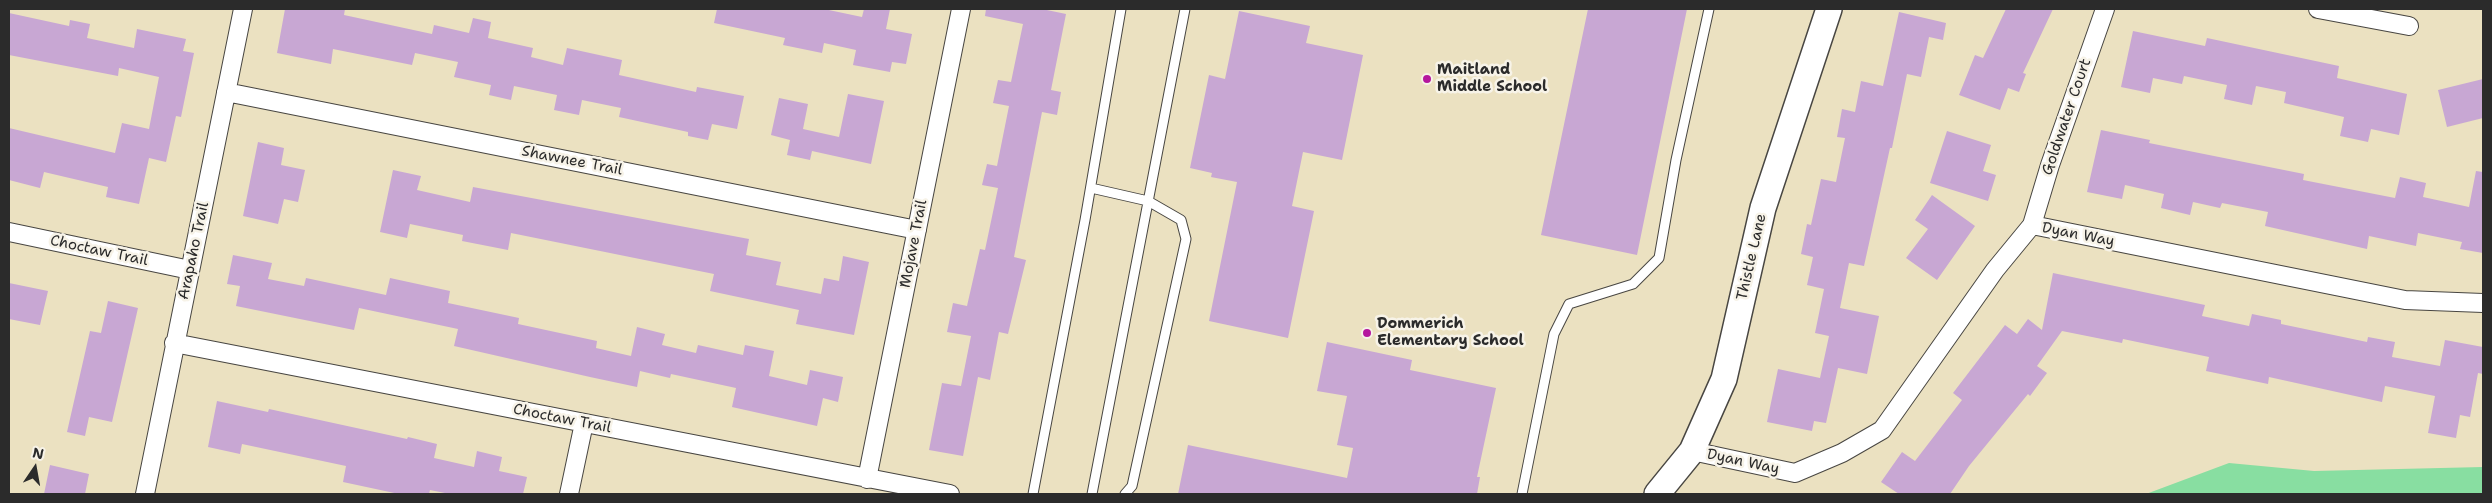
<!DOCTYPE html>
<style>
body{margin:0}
#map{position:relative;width:2492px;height:503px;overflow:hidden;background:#ebe1c1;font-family:"Shantell Sans",sans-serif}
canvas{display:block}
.frame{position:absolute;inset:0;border:10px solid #2b2b2b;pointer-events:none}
.north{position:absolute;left:10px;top:443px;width:50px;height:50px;-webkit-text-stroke:4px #f7f3e8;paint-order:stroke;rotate:12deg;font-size:14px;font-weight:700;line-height:20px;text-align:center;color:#2b2b2b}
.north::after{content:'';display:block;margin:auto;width:18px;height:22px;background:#2b2b2b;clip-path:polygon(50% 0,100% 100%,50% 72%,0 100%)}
</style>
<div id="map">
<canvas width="2492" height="503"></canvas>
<div class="frame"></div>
<div class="north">N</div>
</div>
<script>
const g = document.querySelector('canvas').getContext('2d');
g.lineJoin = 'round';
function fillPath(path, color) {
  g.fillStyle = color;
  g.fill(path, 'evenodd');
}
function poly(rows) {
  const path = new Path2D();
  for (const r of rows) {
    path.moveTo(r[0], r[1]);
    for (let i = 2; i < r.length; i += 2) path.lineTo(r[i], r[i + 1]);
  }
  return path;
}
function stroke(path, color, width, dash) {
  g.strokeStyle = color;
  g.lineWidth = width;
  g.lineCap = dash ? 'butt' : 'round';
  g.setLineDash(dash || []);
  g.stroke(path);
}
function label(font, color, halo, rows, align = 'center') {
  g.font = font + ' "Shantell Sans",sans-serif';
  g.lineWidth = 5;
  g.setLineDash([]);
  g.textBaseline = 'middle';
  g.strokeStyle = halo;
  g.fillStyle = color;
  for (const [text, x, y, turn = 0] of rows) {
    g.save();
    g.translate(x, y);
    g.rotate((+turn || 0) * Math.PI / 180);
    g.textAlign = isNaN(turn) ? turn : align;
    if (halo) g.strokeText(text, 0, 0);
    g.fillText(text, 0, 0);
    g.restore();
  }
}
const green = poly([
 [2229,463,2314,471,2483,467,2483,494,2146,494]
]);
const building = poly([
 [285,9,345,9,344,15,432,34,434,25,469,33,473,18,491,22,488,38,533,48,531,57,563,65,567,48,622,60,619,75,696,92,697,87,744,96,737,129,712,124,708,140,688,136,688,132,619,117,621,108,582,100,579,115,554,110,557,95,514,86,511,100,489,95,491,85,454,77,458,62,415,53,412,65,333,49,331,64,277,53],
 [717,9,824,9,862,17,864,9,890,9,886,29,912,34,906,64,892,62,890,72,853,65,856,50,824,43,822,53,783,45,785,38,714,23],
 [986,9,1042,9,1066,14,1051,90,1061,92,1057,115,1042,112,1014,257,1026,260,1008,334,999,332,990,380,978,377,963,456,929,450,942,383,961,386,971,336,947,332,953,303,967,306,980,249,985,250,998,188,982,185,987,164,997,166,1009,106,993,103,998,80,1011,82,1023,24,985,16],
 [1588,9,1687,9,1637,255,1541,235],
 [2006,9,2053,9,2023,73,2026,74,2019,92,2008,88,2000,110,1959,95,1975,55,1983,58],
 [1239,11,1310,26,1306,43,1363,55,1342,160,1303,152,1292,206,1314,211,1288,338,1209,321,1237,182,1211,177,1212,173,1190,168,1209,75,1225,79],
 [1899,12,1946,23,1943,40,1929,37,1921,77,1907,74,1892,148,1890,148,1864,266,1849,263,1840,308,1879,316,1867,374,1838,368,1826,423,1814,421,1812,431,1767,422,1778,369,1820,378,1829,336,1815,333,1824,289,1807,285,1813,257,1801,254,1807,224,1811,225,1821,179,1836,182,1845,138,1837,137,1842,109,1855,112,1861,81,1883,86],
 [9,13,69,26,70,20,90,24,87,38,134,48,137,29,186,39,183,51,194,53,181,117,176,116,166,162,149,158,139,204,106,197,108,187,44,172,40,188,9,180,9,128,115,153,122,123,149,129,159,77,119,68,118,76,9,55],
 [2133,31,2205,46,2207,38,2339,66,2337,78,2407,94,2399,135,2371,129,2368,142,2340,136,2344,117,2284,103,2286,92,2256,86,2252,105,2224,99,2227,85,2184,76,2182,84,2153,78,2150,93,2121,87],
 [2483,79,2483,118,2447,127,2438,90],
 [848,94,884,101,871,164,812,151,810,160,787,155,790,140,771,135,779,98,808,104,803,129,839,137],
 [2101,130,2150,140,2149,143,2304,174,2303,180,2395,198,2400,177,2426,183,2423,197,2469,207,2476,171,2483,172,2483,253,2460,249,2462,242,2418,233,2416,246,2369,236,2367,249,2265,226,2268,212,2222,203,2220,208,2193,202,2190,215,2161,208,2164,194,2125,185,2122,199,2087,192],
 [1947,131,1991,145,1983,171,1996,175,1988,201,1930,183],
 [258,142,284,148,281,165,305,170,298,202,284,199,278,224,243,216],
 [393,170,421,176,417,190,470,202,473,187,749,239,746,255,781,262,776,285,821,294,824,278,839,281,843,256,869,262,854,335,796,324,799,310,710,291,714,274,511,233,508,250,462,241,463,235,410,224,407,238,380,232],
 [1932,195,1975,226,1937,280,1906,258,1928,229,1915,220],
 [233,255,272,263,268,279,304,286,306,278,386,295,390,278,450,291,448,303,519,318,518,324,597,341,596,348,631,356,637,327,665,334,662,345,696,353,698,345,743,355,745,345,774,351,769,376,807,385,810,370,843,377,838,402,823,398,817,426,732,407,736,388,671,374,670,378,640,371,637,387,590,377,454,346,458,329,359,308,354,330,236,306,240,286,227,284],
 [2053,273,2205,305,2202,316,2249,326,2252,314,2281,320,2281,324,2367,342,2368,337,2395,342,2392,357,2440,366,2445,340,2483,347,2483,374,2478,373,2470,417,2460,415,2456,438,2428,433,2435,396,2385,386,2382,402,2269,377,2268,384,2206,371,2209,357,2123,339,2122,343,2062,331,2037,366,2047,373,2030,396,2028,394,1969,466,1950,494,1899,494,1881,482,1902,452,1915,461,1962,400,1953,393,2005,325,2017,334,2028,319,2042,330],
 [9,283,48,291,40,325,9,319],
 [108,301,138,308,112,422,89,417,85,436,67,432,90,331,101,333],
 [1327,342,1412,360,1410,370,1496,388,1477,477,1480,477,1477,494,1178,494,1188,445,1347,478,1353,448,1337,445,1347,396,1317,391],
 [217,401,268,412,269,409,407,439,408,437,437,444,434,458,474,467,477,451,502,457,499,471,527,477,523,494,450,494,430,490,429,494,399,494,343,482,346,466,242,444,240,454,208,447],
 [50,465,89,474,85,494,44,494]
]);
const lane = poly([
 [1091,188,1148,201,1181,220,1186,239,1132,486,1125,494],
 [1033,494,1085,220,1121,9],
 [1092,494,1185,9],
 [1522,494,1554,334,1569,304,1633,284,1659,258,1676,160,1709,9]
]);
const street = poly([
 [2318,9,2409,26],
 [226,92,917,230],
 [2032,225,2405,300,2483,303],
 [9,232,190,270],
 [174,343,950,494],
 [1692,451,1795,473,1842,453,1882,430,1995,270,2032,225,2050,165,2105,9],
 [867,479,961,9],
 [145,494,243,9],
 [569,494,584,423]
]);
const secondary = poly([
 [1657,494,1692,451,1724,379,1763,208,1829,9]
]);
const markers = [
 [1427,79,5,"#b5179e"],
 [1367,333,5,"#b5179e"]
];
const poiNames = [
 ["Maitland",1437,70],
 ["Middle School",1437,87],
 ["Dommerich",1377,324],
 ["Elementary School",1377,341]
];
const streetNames = [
 ["Goldwater Court",2067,117,-71],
 ["Shawnee Trail",572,161,11],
 ["Dyan Way",2078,235,11],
 ["Mojave Trail",914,244,-79],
 ["Choctaw Trail",99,251,12],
 ["Arapaho Trail",194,251,-78],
 ["Thistle Lane",1752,257,-77],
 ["Choctaw Trail",562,419,11],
 ["Dyan Way",1743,462,12]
];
fillPath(green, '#88dea1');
fillPath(building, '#c8a7d3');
stroke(lane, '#484642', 11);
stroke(street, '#484642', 20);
stroke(secondary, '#484642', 28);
stroke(lane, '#fff', 9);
stroke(street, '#fff', 18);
stroke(secondary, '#fff', 25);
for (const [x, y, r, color] of markers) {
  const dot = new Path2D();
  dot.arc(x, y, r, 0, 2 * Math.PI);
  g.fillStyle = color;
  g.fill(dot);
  stroke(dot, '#f7f3e8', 2);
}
label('bold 15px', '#2b2b2b', '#f7f3e8', poiNames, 'left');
label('15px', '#2b2b2b', '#f7f3e8', streetNames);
</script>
